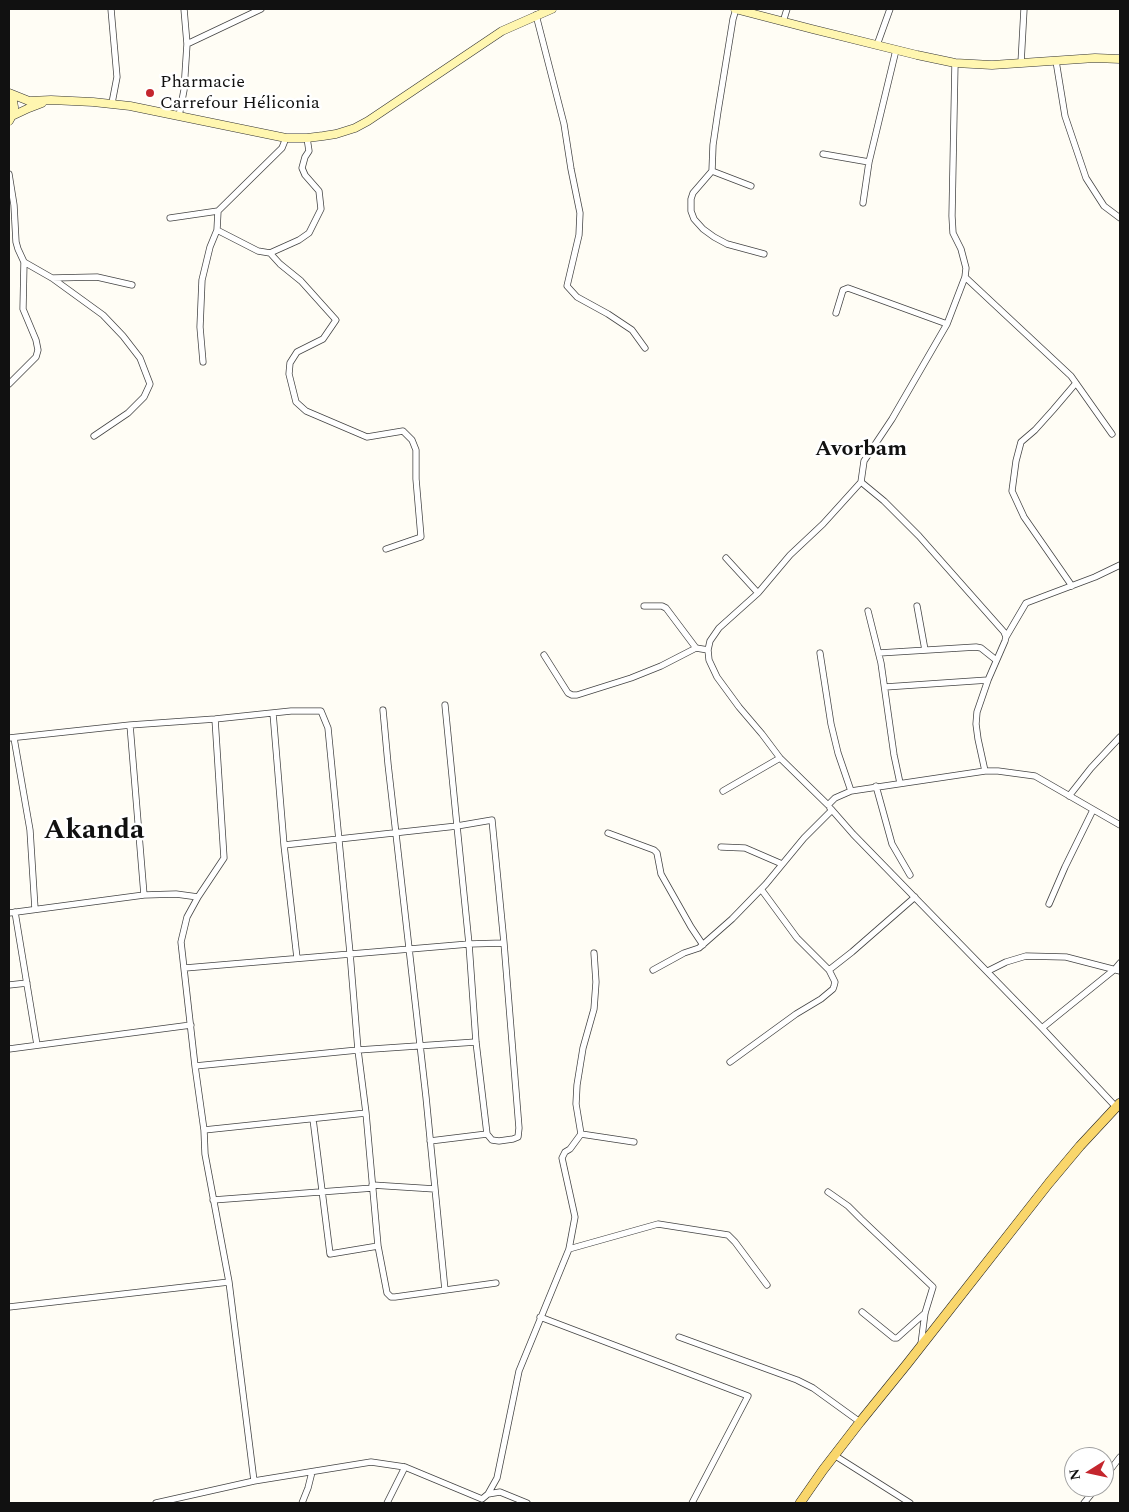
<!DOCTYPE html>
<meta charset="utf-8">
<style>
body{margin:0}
#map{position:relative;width:1129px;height:1512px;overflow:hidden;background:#fffdf5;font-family:Spectral,serif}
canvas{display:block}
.frame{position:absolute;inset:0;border:10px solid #111;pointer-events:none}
.north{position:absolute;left:1064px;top:1447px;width:50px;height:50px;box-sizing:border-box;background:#fff;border:1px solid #a0a0a0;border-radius:50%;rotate:260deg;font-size:14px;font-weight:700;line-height:20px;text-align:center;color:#111}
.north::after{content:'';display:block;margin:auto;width:18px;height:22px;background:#c4262e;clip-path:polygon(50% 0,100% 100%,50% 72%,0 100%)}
</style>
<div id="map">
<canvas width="1129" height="1512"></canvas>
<div class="frame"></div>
<div class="north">N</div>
</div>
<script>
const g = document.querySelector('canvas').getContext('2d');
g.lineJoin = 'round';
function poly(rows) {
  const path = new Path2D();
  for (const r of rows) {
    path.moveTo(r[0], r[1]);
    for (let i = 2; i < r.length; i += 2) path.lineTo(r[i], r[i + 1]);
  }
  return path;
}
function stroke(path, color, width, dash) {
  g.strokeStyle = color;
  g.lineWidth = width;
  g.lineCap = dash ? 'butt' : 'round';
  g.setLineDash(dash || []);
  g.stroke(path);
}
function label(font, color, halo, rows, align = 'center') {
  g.font = font + ' Spectral,serif';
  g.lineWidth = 5;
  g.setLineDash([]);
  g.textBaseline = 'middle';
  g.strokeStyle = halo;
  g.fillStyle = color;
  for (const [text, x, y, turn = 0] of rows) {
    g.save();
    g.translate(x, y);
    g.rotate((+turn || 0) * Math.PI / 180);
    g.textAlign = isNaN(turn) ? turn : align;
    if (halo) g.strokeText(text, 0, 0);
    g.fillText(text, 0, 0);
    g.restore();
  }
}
const street = poly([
 [111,9,117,77,112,103],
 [736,9,733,19,718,111,713,145,712,171,693,193,691,199,691,211,694,219,703,229,714,237,727,244,764,254],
 [536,15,564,124,571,169,580,213,579,235,567,286,577,297,608,314,632,330,645,348],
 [783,22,787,9],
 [187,44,261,9],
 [877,45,890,9],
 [1056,61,1065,116,1086,178,1104,206,1120,218],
 [955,63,952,216,953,233,961,249,966,268,965,277,947,324,892,419,864,461,861,482,823,524,790,555,758,593,719,628,710,641,708,650,709,660,717,677,739,707,762,734,780,758,828,805,835,798,851,791,985,771,998,771,1035,776,1120,825],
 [1021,63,1024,9],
 [179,116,184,90,187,44,184,9],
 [823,154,869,162],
 [712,171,751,186],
 [9,174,14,205,16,242,18,249,24,262,23,309,36,340,38,350,36,357,9,384],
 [863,203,869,162,896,50],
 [170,218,218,211,282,148,286,138],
 [217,230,258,251,270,253,280,264,301,281,336,320,323,339,297,352,290,363,289,374,296,402,306,411,367,437,403,431,412,440,416,450,416,479,421,537,386,549],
 [270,253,299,240,309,233,321,209,319,191,305,175,302,168,305,157,309,151,307,138],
 [24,262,52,278,103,315,123,336,140,358,150,384,144,397,128,413,94,436],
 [965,277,1071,376,1112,434],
 [52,278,97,277,132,285],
 [836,313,843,290,848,288,947,324],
 [203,362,200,327,202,280,210,247,217,230,218,211],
 [861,482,884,501,919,536,1004,632,1006,637,1005,641,988,680,977,712,976,724,978,739,985,771],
 [726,558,758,593],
 [1072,586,1024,517,1012,491,1016,461,1021,442,1035,430,1053,410,1076,383],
 [644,606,662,606,666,608,696,648],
 [917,606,925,650],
 [868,611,881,663,894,755,900,783],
 [1006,637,1026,603,1095,577,1120,565],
 [820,653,831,724,838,753,851,791],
 [879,653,976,647,981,648,996,660],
 [544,655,568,693,572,695,577,695,631,678,661,666,696,648,708,650],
 [885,687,988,680],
 [383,710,388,764,426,1097,445,1290],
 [273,713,284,845,297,958],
 [215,719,224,858,198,897,187,917,181,942,195,1066,204,1130,205,1154,229,1282,254,1481],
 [130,725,144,895],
 [9,738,130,725,215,719,291,711,321,711,328,728,350,953,358,1050,366,1113,378,1246,387,1293,391,1297,395,1297,496,1283],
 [14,738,30,830,35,909],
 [876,786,892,844,910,875],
 [723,791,780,758],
 [1069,796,1091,768,1120,737],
 [832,810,853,834,1042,1028,1116,1107],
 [608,833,654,850,657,853,661,874,691,927,703,945],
 [284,845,457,826,492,820,504,943,519,1128,518,1137,513,1139,499,1141,492,1140,487,1134,476,1042,469,944,457,826,445,705],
 [721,847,745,848,782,864],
 [1049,904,1065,867,1093,810],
 [15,912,37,1045],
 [9,913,144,895,176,894,198,897],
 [185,968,469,944,504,943],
 [653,970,684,953,699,948,732,919,766,884,804,838,832,810,830,808],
 [829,970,852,952,915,897],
 [988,971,1006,962,1026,956,1066,957,1120,971],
 [9,985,27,983],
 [1042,1028,1115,969,1120,963],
 [9,1049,191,1025],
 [730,1062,796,1014,821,999,833,989,834,986,835,982,829,970,797,938,761,889],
 [195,1066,358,1050,476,1042],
 [313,1119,330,1254,378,1246],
 [204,1130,366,1113],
 [581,1134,634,1142],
 [430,1141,487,1134],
 [372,1185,435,1189],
 [828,1192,848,1206,861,1219,933,1287,925,1313,921,1344],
 [213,1200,373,1188],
 [569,1249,658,1224,728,1235,735,1242,767,1285],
 [9,1307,229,1282],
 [862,1312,894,1338,897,1338,925,1313],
 [540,1317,748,1396,692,1503],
 [679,1337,797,1380,813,1388,860,1422],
 [834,1455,910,1503],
 [1104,1478,1120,1457],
 [488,1494,497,1478,519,1371,569,1249,575,1217,562,1158,565,1152,570,1149,581,1134,576,1104,577,1085,583,1048,594,1009,596,982,594,953],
 [156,1503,254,1481,371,1462,405,1467,482,1499,488,1494,500,1492,527,1503],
 [302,1503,308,1488,312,1472],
 [387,1503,405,1467],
 [1084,1503,1097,1487]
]);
const secondary = poly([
 [735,9,812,29,917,55,955,63,992,65,1095,58,1120,59],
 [9,93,29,101,51,100,93,102,130,106,286,138,307,138,323,136,336,134,355,128,368,121,502,31,552,9],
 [9,94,13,101,14,107,14,112,9,121],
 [12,116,29,108,42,103]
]);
const primary = poly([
 [800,1503,823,1470,860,1422,907,1364,1049,1183,1080,1146,1120,1103]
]);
const markers = [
 [150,93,5,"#c4262e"]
];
const poiNames = [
 ["Pharmacie",160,83],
 ["Carrefour Héliconia",160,104]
];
const districtNames = [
 ["Avorbam",861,451]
];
const townNames = [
 ["Akanda",94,833]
];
stroke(street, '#444', 7);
stroke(secondary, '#333', 9);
stroke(primary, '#222', 10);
stroke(street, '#fff', 5.5);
stroke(secondary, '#fff6b0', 8);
stroke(primary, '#f9d66b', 9);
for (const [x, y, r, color] of markers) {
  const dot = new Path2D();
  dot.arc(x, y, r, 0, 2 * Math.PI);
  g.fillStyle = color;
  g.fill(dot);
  stroke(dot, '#fff', 2);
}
label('18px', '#111', '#fff', poiNames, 'left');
label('bold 22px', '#111', '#fff', districtNames);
label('bold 28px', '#111', '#fff', townNames);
</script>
